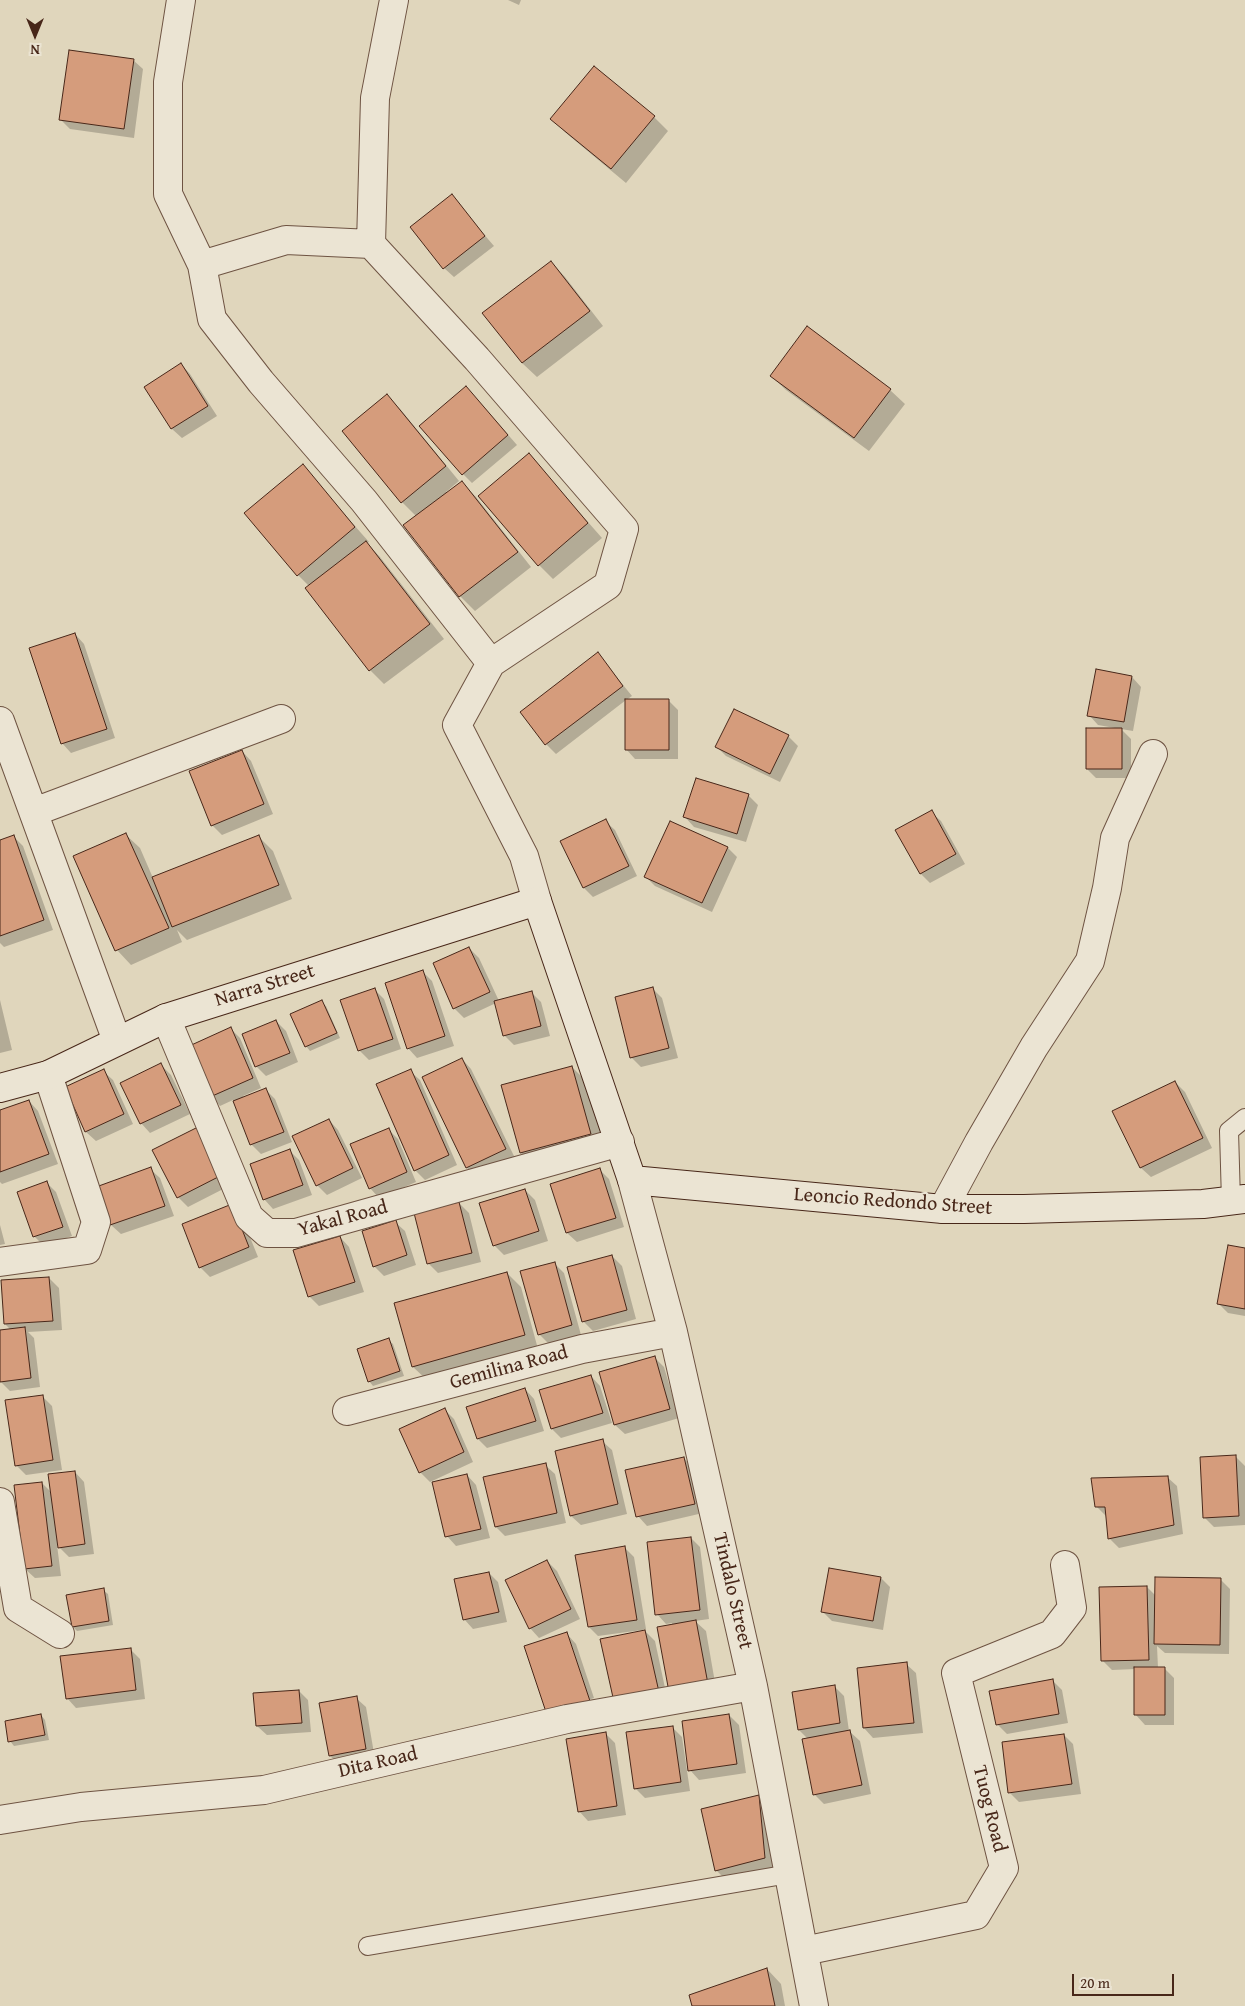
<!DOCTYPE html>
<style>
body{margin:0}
#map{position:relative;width:1245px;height:2006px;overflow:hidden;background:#e0d6bc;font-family:"Gentium Book Plus",serif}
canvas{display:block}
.north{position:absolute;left:10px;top:10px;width:50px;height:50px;-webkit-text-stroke:4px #ebe4d3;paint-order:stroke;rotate:180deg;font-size:14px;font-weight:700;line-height:20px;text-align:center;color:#482719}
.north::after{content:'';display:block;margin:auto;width:18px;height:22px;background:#482719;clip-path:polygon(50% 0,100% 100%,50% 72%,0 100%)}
.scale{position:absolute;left:1072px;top:1974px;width:102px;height:22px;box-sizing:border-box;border:2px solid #482719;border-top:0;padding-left:6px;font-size:15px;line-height:18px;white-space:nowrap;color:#482719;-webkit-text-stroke:4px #ebe4d3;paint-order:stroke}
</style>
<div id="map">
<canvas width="1245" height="2006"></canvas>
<div class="north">N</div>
<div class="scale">20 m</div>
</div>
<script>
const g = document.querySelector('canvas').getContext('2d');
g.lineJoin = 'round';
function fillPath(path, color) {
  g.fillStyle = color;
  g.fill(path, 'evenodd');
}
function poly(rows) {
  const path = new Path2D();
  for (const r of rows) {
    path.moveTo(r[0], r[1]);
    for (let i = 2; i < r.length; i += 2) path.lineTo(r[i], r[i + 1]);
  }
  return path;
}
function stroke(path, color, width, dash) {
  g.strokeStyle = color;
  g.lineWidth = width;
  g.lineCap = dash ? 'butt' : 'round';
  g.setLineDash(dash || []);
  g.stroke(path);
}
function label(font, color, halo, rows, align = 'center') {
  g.font = font + ' "Gentium Book Plus",serif';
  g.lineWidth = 4.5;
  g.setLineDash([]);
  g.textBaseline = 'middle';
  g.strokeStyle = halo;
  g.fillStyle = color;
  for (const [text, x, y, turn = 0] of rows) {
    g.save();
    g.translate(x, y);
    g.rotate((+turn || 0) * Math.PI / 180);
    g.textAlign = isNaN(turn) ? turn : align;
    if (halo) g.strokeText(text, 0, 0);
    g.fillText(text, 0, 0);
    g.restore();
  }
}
const shadow = poly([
 [508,0,521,0,519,5],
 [133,60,143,69,134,138,70,129,60,119],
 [654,117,668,131,626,183,566,133,552,119],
 [451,196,494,246,454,277,444,268],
 [551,262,565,277,603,326,537,377,522,363],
 [807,328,890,390,905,404,869,451,786,390,771,376],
 [181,364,190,374,217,416,182,438,172,429,146,387],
 [387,396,401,410,459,481,446,492,448,493,462,483,476,497,531,567,475,611,460,596,405,526,417,517,402,502],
 [475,397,517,445,472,483,463,474],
 [529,455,602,538,553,579,539,565],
 [302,466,369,542,367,543,380,557,444,639,384,684,370,670,309,586,298,575],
 [75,634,84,644,115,738,71,753,62,743],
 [598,654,632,696,626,700,668,700,678,710,678,759,635,759,626,749,626,700,556,754,546,744,522,712],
 [1132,677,1141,687,1133,731,1121,729,1131,739,1131,778,1096,778,1087,769,1115,728,1098,725,1089,715],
 [788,736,798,746,780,782,726,756,716,746],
 [242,751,251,761,273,814,222,835,212,825],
 [748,795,758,805,746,842,694,827,685,817],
 [931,812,941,821,965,864,930,883,921,874,896,831],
 [605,821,615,830,637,876,593,897,584,888,561,842],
 [125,834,140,848,153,878,259,837,273,851,292,899,187,940,177,930,182,942,131,965,117,950,75,856],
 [13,836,23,846,53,930,4,947,0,943,0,841],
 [728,848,737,857,712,912,655,886,646,877],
 [469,948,479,958,499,1001,532,993,541,1002,550,1036,514,1045,504,1035,496,1003,464,1018,454,1008],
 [423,972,432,981,454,1046,417,1058,408,1048],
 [374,989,384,999,401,1049,369,1060,359,1050],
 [653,989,662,998,678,1058,641,1067,631,1057],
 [0,1000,12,1050,0,1053],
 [321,1002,326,1006,340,1038,310,1051,306,1046],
 [276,1021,286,1031,298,1062,266,1076,256,1066],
 [231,1029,240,1038,261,1088,243,1096,244,1098,265,1089,275,1099,292,1142,261,1154,252,1145,233,1100,220,1106,211,1096],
 [462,1059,471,1069,515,1158,477,1177,467,1168,424,1078],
 [161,1065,171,1075,190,1114,150,1133,141,1123],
 [572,1067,586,1081,605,1148,535,1167,521,1153],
 [103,1071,113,1080,133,1124,96,1141,86,1132,66,1088],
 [410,1071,420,1080,457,1165,425,1180,415,1170],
 [1175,1082,1185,1092,1212,1148,1151,1177,1141,1168,1114,1111],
 [29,1101,38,1111,58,1164,2,1184,0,1182,0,1111],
 [329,1120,338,1130,362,1178,327,1195,317,1185],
 [198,1128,231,1185,188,1207,178,1197],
 [389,1130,398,1139,416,1182,379,1198,370,1188],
 [290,1151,299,1160,312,1195,273,1209,264,1199],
 [150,1169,160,1178,174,1216,121,1234,111,1225,97,1188],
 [600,1170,609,1179,624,1227,577,1242,567,1233],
 [47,1183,56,1192,72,1236,44,1246,34,1236],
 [525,1190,535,1200,548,1241,504,1255,494,1245],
 [459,1203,469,1213,481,1262,438,1273,428,1263],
 [241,1215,258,1257,210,1277,200,1267],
 [395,1222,405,1231,416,1265,384,1276,374,1266],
 [0,1225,5,1244,0,1245],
 [340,1237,349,1247,364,1292,319,1306,309,1296],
 [1245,1250,1245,1316,1228,1313,1219,1304],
 [612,1256,622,1266,636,1319,593,1331,583,1321],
 [554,1263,564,1273,581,1335,549,1344,539,1334],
 [507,1273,521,1287,538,1349,428,1381,413,1367],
 [49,1278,59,1288,62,1330,28,1332,34,1338,40,1387,10,1391,0,1381,0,1331,11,1330,5,1324],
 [388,1340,393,1344,404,1376,373,1386,369,1381],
 [655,1358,664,1367,679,1418,625,1434,615,1425],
 [591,1376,600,1386,612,1423,561,1438,552,1429],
 [525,1389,534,1399,544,1431,487,1448,478,1439,468,1407],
 [42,1396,52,1406,62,1470,26,1475,16,1465],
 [445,1410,454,1419,473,1462,430,1482,420,1472],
 [602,1441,612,1450,627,1514,581,1525,571,1516],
 [1236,1457,1245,1466,1245,1525,1214,1527,1204,1517],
 [684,1458,693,1468,703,1513,647,1526,638,1516],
 [545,1465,555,1474,566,1523,505,1536,496,1527,484,1478],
 [75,1472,84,1482,94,1554,69,1557,57,1545,61,1576,35,1578,25,1569,42,1483,52,1493],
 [467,1475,476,1485,490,1538,456,1546,447,1536],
 [1167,1477,1177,1486,1183,1534,1119,1548,1109,1538,1106,1516,1096,1506],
 [691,1538,700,1547,709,1619,695,1621,706,1631,717,1694,680,1701,672,1623,666,1624,657,1614],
 [624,1547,634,1557,646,1629,643,1629,655,1641,668,1702,625,1711,642,1630,598,1636,589,1627],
 [547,1561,557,1571,580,1619,539,1638,530,1628],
 [489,1573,498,1582,507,1622,473,1629,464,1619],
 [881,1578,890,1587,883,1630,832,1621,823,1612],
 [1220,1579,1230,1589,1229,1654,1165,1653,1157,1646,1158,1668,1164,1668,1174,1678,1174,1725,1145,1725,1136,1715,1136,1669,1112,1670,1102,1660,1147,1587,1156,1596],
 [103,1590,108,1594,113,1625,77,1631,73,1627],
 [567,1634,576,1644,594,1698,552,1712,552,1715,595,1700,599,1710,558,1724,548,1714,526,1647],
 [130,1649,140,1659,145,1699,76,1708,67,1698],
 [906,1664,916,1673,923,1733,873,1738,864,1728],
 [1053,1681,1062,1690,1068,1723,1007,1734,997,1724],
 [834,1686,844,1696,849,1731,860,1741,871,1794,824,1804,814,1794,808,1739,799,1730],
 [299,1691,308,1700,311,1732,267,1735,257,1726],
 [356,1698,366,1707,375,1759,340,1765,330,1756],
 [41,1715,45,1720,49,1740,14,1746,10,1741],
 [729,1715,739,1725,746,1773,699,1780,690,1770],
 [672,1727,682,1737,690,1791,645,1798,635,1788],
 [606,1734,615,1743,626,1815,588,1821,579,1811],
 [1064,1735,1073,1744,1081,1794,1019,1802,1010,1793,1003,1743],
 [759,1796,768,1805,774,1867,726,1880,716,1870],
 [767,1969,781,1984,785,2006,693,2006]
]);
const building = poly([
 [69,50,134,59,124,129,59,120,69,50],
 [594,66,655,116,611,169,550,119,594,66],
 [452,194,485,236,443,269,410,227,452,194],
 [551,261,590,311,522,363,482,313,551,261],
 [807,326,891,389,854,438,770,376,807,326],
 [181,363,208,406,171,429,144,387,181,363],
 [466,386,508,435,462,475,419,426,466,386],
 [387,394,446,466,401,503,342,431,387,394],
 [529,453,588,523,538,566,478,496,529,453],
 [303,464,355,527,297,576,244,513,303,464],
 [462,481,518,552,459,597,403,525,462,481],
 [366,541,430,624,369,671,305,588,366,541],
 [75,633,107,729,61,744,29,648,75,633],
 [598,652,623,686,545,745,520,712,598,652],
 [1096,669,1132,676,1124,722,1087,716,1096,669],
 [625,699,669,699,669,750,625,750,625,699],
 [734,709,789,735,770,774,715,747,734,709],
 [1086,728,1122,728,1122,769,1086,769,1086,728],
 [242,750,264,804,211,826,189,771,242,750],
 [696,778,749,794,737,834,683,817,696,778],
 [932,810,956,854,920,874,895,830,932,810],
 [606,819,629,866,583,888,560,841,606,819],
 [670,821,728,847,702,903,644,877,670,821],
 [126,833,169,928,115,951,73,856,126,833],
 [14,835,44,920,0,936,0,840,14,835],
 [259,835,279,885,172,927,152,877,259,835],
 [469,947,490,992,453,1009,433,963,469,947],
 [423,970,445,1036,407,1049,385,983,423,970],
 [653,987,669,1048,630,1058,615,997,653,987],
 [375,988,393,1039,358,1051,340,1000,375,988],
 [532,991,541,1026,503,1036,494,1001,532,991],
 [322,1000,337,1033,305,1047,290,1014,322,1000],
 [276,1020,290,1053,255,1067,242,1034,276,1020],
 [231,1027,253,1078,210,1097,187,1047,231,1027],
 [462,1058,506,1149,466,1168,422,1077,462,1058],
 [161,1063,181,1105,140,1124,120,1083,161,1063],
 [572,1066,591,1134,520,1153,501,1085,572,1066],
 [104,1069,124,1114,85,1132,65,1087,104,1069],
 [411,1069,449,1155,414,1171,376,1084,411,1069],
 [1175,1081,1203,1138,1140,1168,1112,1111,1175,1081],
 [266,1088,284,1132,250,1145,233,1101,266,1088],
 [29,1100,49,1154,0,1172,0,1110,29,1100],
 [329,1119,353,1168,316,1186,292,1136,329,1119],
 [198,1127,222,1175,177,1198,152,1150,198,1127],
 [389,1128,407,1172,369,1189,350,1144,389,1128],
 [290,1149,303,1185,263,1200,250,1164,290,1149],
 [151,1167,165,1206,110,1225,96,1187,151,1167],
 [600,1168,616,1218,566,1233,550,1184,600,1168],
 [47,1181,63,1227,33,1237,17,1192,47,1181],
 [525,1189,539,1231,493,1246,479,1203,525,1189],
 [459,1202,472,1253,427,1264,414,1213,459,1202],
 [232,1204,249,1247,199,1268,182,1224,232,1204],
 [396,1220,407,1255,373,1267,362,1231,396,1220],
 [340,1236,355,1282,308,1297,293,1250,340,1236],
 [1228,1245,1245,1248,1245,1309,1217,1304,1228,1245],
 [612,1255,627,1310,582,1322,567,1267,612,1255],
 [555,1262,572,1325,538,1335,520,1271,555,1262],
 [507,1272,525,1335,412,1367,394,1303,507,1272],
 [49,1277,53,1321,4,1324,1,1280,49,1277],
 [25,1327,31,1378,0,1382,0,1330,25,1327],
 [389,1338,400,1371,368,1382,357,1349,389,1338],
 [655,1356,670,1409,614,1425,599,1372,655,1356],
 [591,1375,603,1413,551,1429,539,1390,591,1375],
 [525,1388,536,1421,477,1439,466,1407,525,1388],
 [43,1395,53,1460,15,1466,5,1400,43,1395],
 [445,1408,464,1452,419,1473,399,1429,445,1408],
 [603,1439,618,1504,570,1516,555,1451,603,1439],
 [1236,1455,1239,1516,1203,1518,1200,1457,1236,1455],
 [684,1457,695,1504,636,1517,625,1470,684,1457],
 [546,1463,557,1513,495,1527,483,1477,546,1463],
 [75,1471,85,1544,58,1548,48,1474,75,1471],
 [467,1474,481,1529,445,1537,432,1482,467,1474],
 [1168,1476,1174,1525,1108,1539,1105,1507,1095,1507,1091,1478,1168,1476],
 [42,1482,52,1566,24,1569,14,1485,42,1482],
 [691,1537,700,1610,655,1615,647,1542,691,1537],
 [625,1546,637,1620,588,1627,575,1555,625,1546],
 [547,1560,571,1609,529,1629,505,1580,547,1560],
 [829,1568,881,1577,873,1621,821,1612,829,1568],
 [489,1572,499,1612,463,1620,454,1579,489,1572],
 [1155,1577,1221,1578,1220,1645,1154,1644,1155,1577],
 [1147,1586,1149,1660,1101,1661,1099,1587,1147,1586],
 [104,1588,109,1621,72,1627,66,1595,104,1588],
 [696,1620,708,1684,669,1692,657,1627,696,1620],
 [645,1630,659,1692,614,1702,600,1639,645,1630],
 [567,1632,590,1701,547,1715,524,1646,567,1632],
 [131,1648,136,1690,66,1699,60,1656,131,1648],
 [907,1662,914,1723,863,1728,857,1668,907,1662],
 [1134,1667,1165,1667,1165,1715,1134,1715,1134,1667],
 [1053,1679,1059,1714,996,1725,989,1691,1053,1679],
 [835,1685,840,1723,798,1730,792,1692,835,1685],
 [299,1690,302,1723,256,1726,253,1693,299,1690],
 [357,1696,366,1749,329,1756,319,1703,357,1696],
 [41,1714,45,1735,8,1742,5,1721,41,1714],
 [729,1714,737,1764,688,1771,682,1721,729,1714],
 [673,1726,681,1782,634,1789,626,1732,673,1726],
 [850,1730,862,1785,813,1795,802,1739,850,1730],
 [606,1732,617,1806,578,1812,566,1739,606,1732],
 [1064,1734,1072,1784,1008,1793,1002,1742,1064,1734],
 [759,1795,765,1858,715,1871,701,1809,759,1795],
 [767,1968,775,2006,692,2006,689,1995,767,1968]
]);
const lane = poly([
 [1231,1201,1229,1131,1245,1118],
 [368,1946,789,1874]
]);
const street = poly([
 [181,0,168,82,168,194,202,265,212,319,261,382,364,501,491,663,457,725,524,856,537,901],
 [394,0,375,98,371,244,477,359,624,529,608,585,491,663],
 [202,265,286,240,371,244],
 [0,721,117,1041],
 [34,812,281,719],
 [166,1018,249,1217,267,1233,296,1233,620,1142],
 [632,1180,673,1332,753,1686,814,2006],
 [943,1209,979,1142,1034,1047,1090,961,1107,888,1115,838,1153,754],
 [0,1262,87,1250,96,1222,48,1075],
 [347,1411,582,1349,673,1332],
 [0,1502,18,1608,60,1634],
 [0,1820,81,1807,264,1790,567,1719,753,1686],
 [804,1951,976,1915,1004,1868,956,1673,1052,1634,1072,1608,1065,1565]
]);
const secondary = poly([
 [0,1088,48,1075,166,1018,537,901,632,1180,943,1209,1024,1209,1203,1204,1245,1199]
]);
const streetNames = [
 ["Narra Street",265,986,-17],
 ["Leoncio Redondo Street",893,1202,4],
 ["Yakal Road",343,1219,-15],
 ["Gemilina Road",509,1368,-15],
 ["Tindalo Street",732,1591,77],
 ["Dita Road",378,1763,-13],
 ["Tuog Road",989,1809,76]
];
fillPath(shadow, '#0003');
fillPath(building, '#d59c7c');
stroke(building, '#482719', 1);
stroke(lane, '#6e5342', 20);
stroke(street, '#6e5342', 30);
stroke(secondary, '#482719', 30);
stroke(lane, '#ebe4d3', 18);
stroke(street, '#ebe4d3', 28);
stroke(secondary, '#ebe4d3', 28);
label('20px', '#482719', '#ebe4d3', streetNames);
</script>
